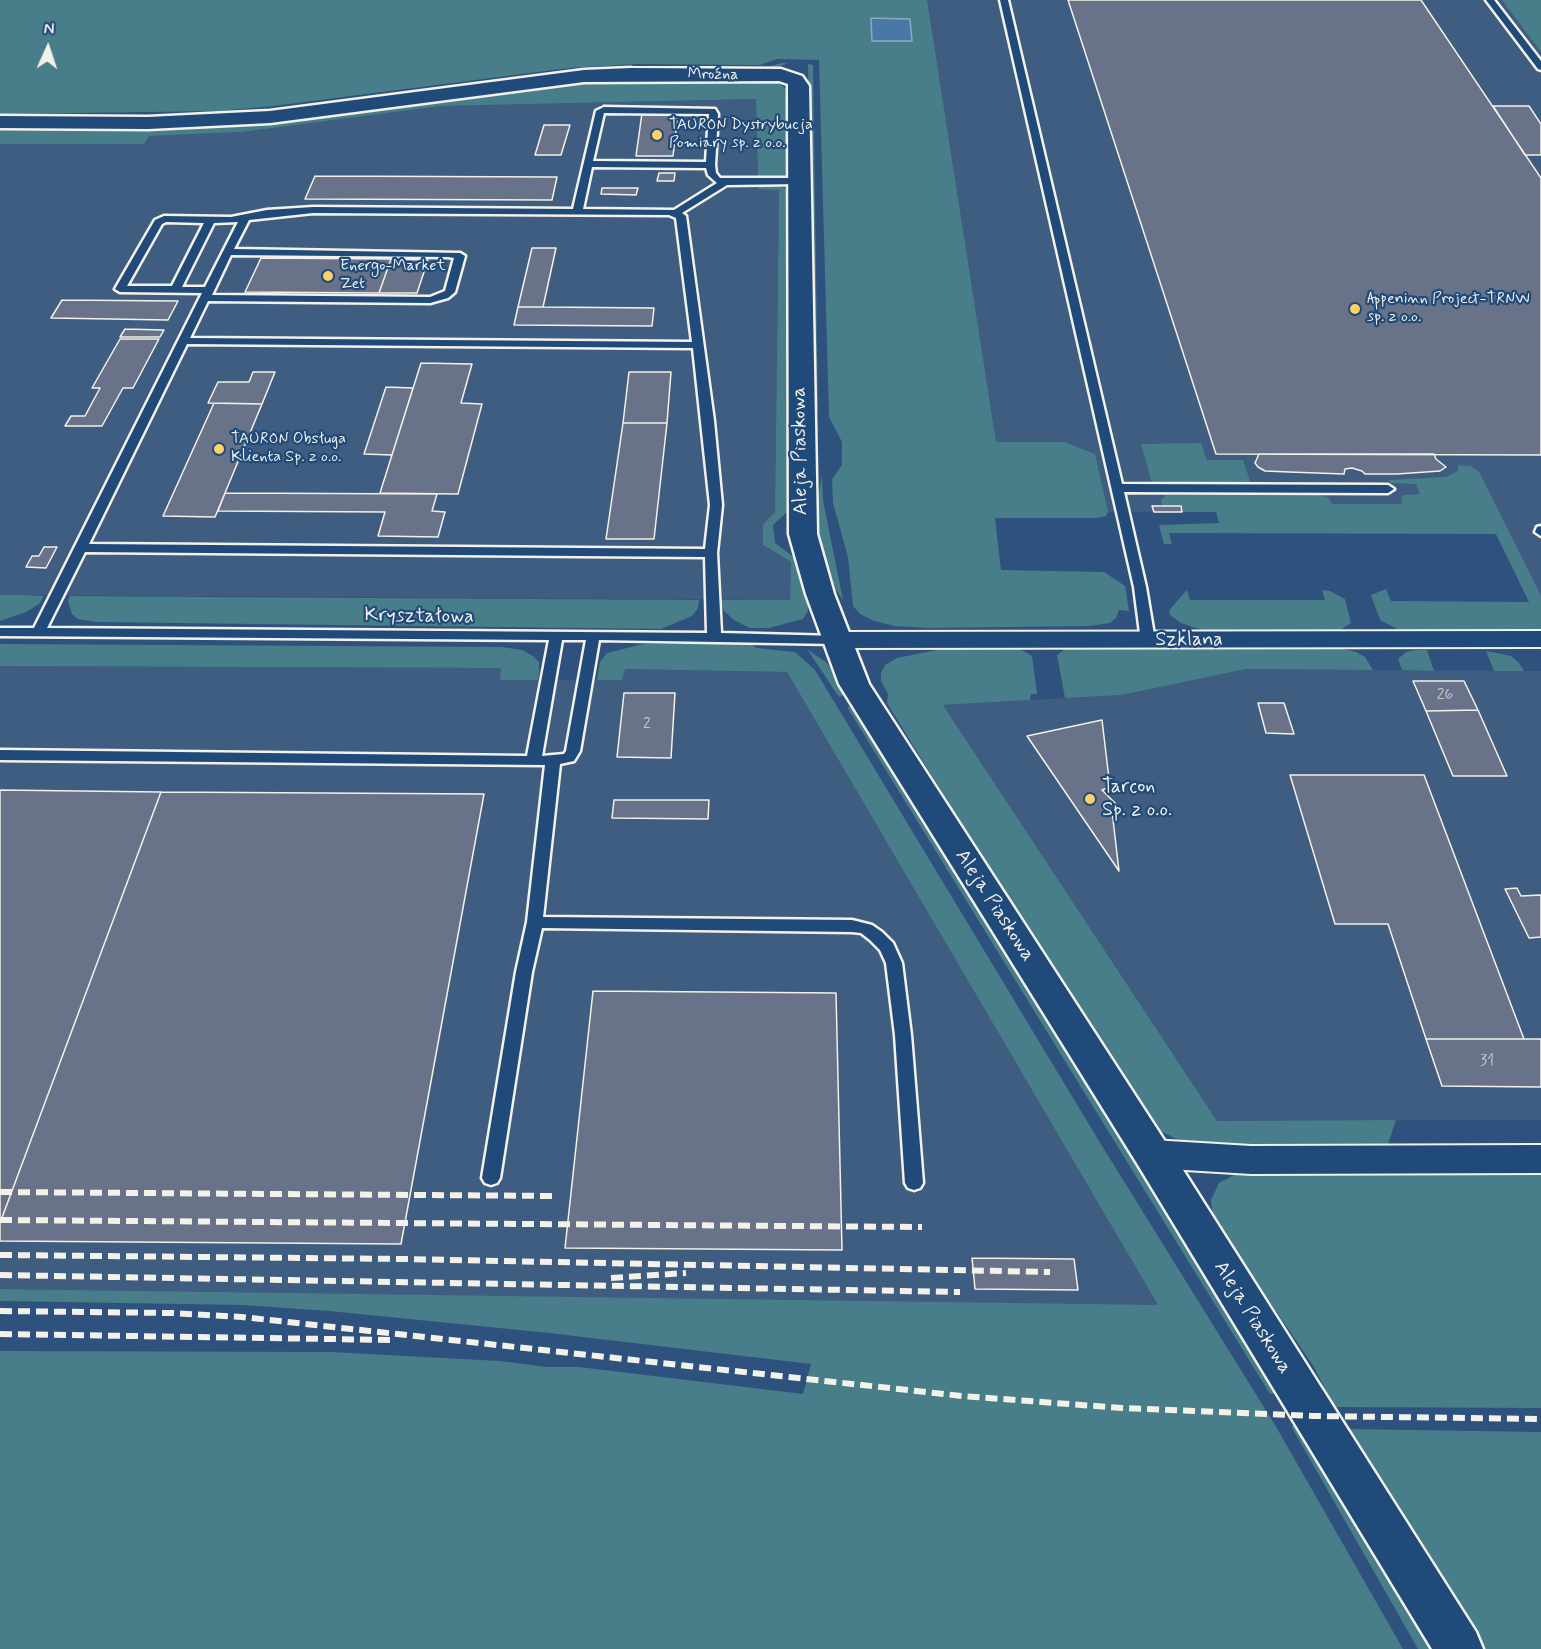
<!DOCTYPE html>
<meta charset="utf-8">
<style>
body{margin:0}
#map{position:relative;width:1541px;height:1649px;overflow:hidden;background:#2e527d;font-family:Mynerve,sans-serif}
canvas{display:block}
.north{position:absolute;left:18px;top:18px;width:60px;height:60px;-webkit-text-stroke:4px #1f4a7a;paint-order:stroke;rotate:3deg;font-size:16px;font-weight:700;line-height:24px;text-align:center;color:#f4f1e8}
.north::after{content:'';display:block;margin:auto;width:21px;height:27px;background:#f4f1e8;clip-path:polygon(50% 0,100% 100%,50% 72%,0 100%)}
</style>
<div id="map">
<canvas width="1541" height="1649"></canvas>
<div class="north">N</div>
</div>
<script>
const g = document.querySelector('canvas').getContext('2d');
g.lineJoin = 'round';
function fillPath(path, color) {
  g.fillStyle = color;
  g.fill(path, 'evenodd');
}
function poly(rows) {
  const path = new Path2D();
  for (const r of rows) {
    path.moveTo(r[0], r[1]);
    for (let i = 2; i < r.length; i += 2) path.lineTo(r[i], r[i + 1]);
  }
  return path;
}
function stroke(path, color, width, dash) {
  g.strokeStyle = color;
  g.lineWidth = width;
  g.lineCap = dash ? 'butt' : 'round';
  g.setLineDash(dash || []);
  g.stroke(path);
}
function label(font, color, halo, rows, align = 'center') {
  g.font = font + ' Mynerve,sans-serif';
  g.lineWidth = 4.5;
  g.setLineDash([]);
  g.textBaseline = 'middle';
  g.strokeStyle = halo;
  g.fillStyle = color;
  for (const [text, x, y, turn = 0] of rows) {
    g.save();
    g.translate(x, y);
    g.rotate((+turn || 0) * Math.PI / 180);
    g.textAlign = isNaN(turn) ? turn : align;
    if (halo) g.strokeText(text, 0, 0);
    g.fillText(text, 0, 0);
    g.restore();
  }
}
const built = poly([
 [825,0,1541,0,1541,600,1493,512,925,512],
 [756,99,758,188,779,189,775,512,763,524,763,545,791,562,790,600,0,595,0,144,144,144,148,136,242,132,441,106],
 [0,666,502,668,501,680,622,680,624,669,787,672,1159,1306,0,1289],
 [1246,669,1541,671,1541,1120,1217,1121,943,705,1122,695]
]);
const green = poly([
 [0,0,927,0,996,442,1065,442,1095,454,1108,512,1106,516,1096,518,995,518,1001,570,1104,572,1125,586,1129,611,1119,610,1116,618,1110,623,1090,626,929,628,895,626,874,621,860,614,853,606,848,557,833,503,832,479,842,465,842,442,829,417,819,60,777,59,760,65,636,64,569,68,273,106,219,111,0,114],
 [1502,0,1541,0,1541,52],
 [782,63,788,63,772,69,657,69,281,111,164,118,0,116,169,116,249,112,566,72,644,67,767,67],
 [808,64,813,65,818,411,814,403,814,390],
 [767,79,781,84,787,91,788,173,784,178,774,179,758,180,756,99,441,106,242,132,149,136,144,144,0,144,0,126,143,127,582,81],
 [758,185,781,186,788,190,788,511,773,525,775,543,794,557,808,601,808,611,803,619,769,628,750,628,734,620,724,611,722,605,722,600,790,600,791,562,763,545,763,524,775,512,779,190,758,189],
 [1201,443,1207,460,1243,460,1251,484,1152,483,1141,444],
 [1458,465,1471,466,1479,472,1541,596,1541,629,1536,631,1399,630,1380,620,1371,595,1386,589,1391,601,1529,602,1496,534,1169,533,1172,544,1164,544,1159,525,1219,523,1216,512,1182,512,1180,506,1162,506,1161,500,1166,495,1315,494,1328,497,1332,504,1402,504,1401,497,1403,495,1420,494,1416,484,1391,483,1388,480,1446,477,1458,471],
 [822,474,823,500,843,600,836,590,819,538,816,511],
 [1187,590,1190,600,1325,600,1322,590,1330,591,1345,599,1351,623,1339,631,1202,630,1181,623,1169,614,1170,609],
 [0,595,25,595,44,596,39,604,26,612,0,621],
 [70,596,209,597,699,600,698,608,692,616,661,629,96,622,78,619,72,614,68,601],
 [0,644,502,647,522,650,533,656,539,662,539,673,538,680,500,680,501,668,0,666],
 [643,644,751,644,756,648,795,652,815,670,1099,1141,1275,1425,1403,1649,0,1649,0,1351,331,1352,500,1361,547,1367,579,1367,803,1394,811,1364,549,1333,329,1311,243,1305,0,1301,0,1289,1158,1305,787,672,625,669,622,680,597,680,600,662,607,653],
 [947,648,1018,648,1032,656,1037,694,1031,694,1030,700,943,705,1217,1121,1396,1120,1387,1147,1206,1145,1184,1143,1155,1128,1005,895,887,703,888,694,881,681,881,673,885,665,897,658],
 [1339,648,1356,652,1365,657,1373,670,1246,669,1122,695,1065,698,1057,655,1065,649],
 [807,649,827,663,846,692,844,695,839,697],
 [1416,650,1427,650,1434,671,1402,670,1398,659,1406,652],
 [1486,651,1511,656,1519,663,1524,671,1494,671],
 [853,706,1279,1393,1270,1394,847,707],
 [1255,1170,1541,1173,1541,1408,1334,1407,1314,1367,1213,1218,1211,1200,1219,1183,1234,1175],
 [1291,1426,1300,1428,1431,1649,1418,1649],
 [1348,1429,1541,1432,1541,1649,1478,1649,1416,1540]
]);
const water = poly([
 [871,18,910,19,912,41,872,41,871,18]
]);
const building = poly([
 [1068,0,1421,0,1541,178,1541,455,1216,454,1068,0],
 [1493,106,1529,106,1541,124,1541,155,1525,155,1493,106],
 [642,113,678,113,673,156,636,156,642,113],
 [544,125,570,125,561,155,535,155,544,125],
 [659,173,675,173,674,181,657,181,659,173],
 [315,176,557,177,552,200,305,199,315,176],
 [602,188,638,188,636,195,601,194,602,188],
 [532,248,556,248,543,307,518,307,532,248],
 [261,258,391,259,379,293,245,292,261,258],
 [391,259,428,260,417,293,379,293,391,259],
 [62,300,178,301,168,320,51,318,62,300],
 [518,307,543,307,654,308,652,326,514,325,518,307],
 [125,329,164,330,160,337,120,337,125,329],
 [120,339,159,339,133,388,123,388,102,426,65,426,71,416,85,416,100,388,92,388,120,339],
 [421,363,472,364,461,403,482,404,458,494,380,493,421,363],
 [253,372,275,372,262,404,208,403,218,382,249,382,253,372],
 [629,372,671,372,667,423,623,423,629,372],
 [386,387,413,388,392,455,364,454,386,387],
 [214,403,262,404,215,517,163,516,214,403],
 [623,423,667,423,654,539,606,539,623,423],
 [1259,454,1434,454,1436,459,1446,467,1440,471,1397,474,1365,474,1362,471,1352,468,1345,469,1344,474,1289,472,1265,471,1258,467,1255,463,1259,454],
 [225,493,437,494,432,511,445,512,438,537,378,536,385,512,218,511,225,493],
 [1152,506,1181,506,1182,512,1154,512,1152,506],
 [44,547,57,547,46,568,26,567,32,556,39,556,44,547],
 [1413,681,1464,681,1478,710,1426,711,1413,681],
 [624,693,675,693,671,758,617,757,624,693],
 [1258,703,1284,703,1294,734,1266,733,1258,703],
 [1478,710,1507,776,1453,776,1426,711,1478,710],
 [1102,720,1110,787,1102,790,1120,808,1112,811,1119,871,1027,736,1102,720],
 [1290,775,1424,775,1524,1039,1426,1039,1388,924,1335,924,1290,775],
 [0,790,161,792,0,1223,0,790],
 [161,792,484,794,401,1244,0,1241,0,1223,161,792],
 [614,800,709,800,708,819,612,818,614,800],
 [1517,888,1521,896,1541,895,1541,937,1529,938,1505,889,1517,888],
 [593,991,836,993,842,1250,565,1248,593,991],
 [1426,1039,1541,1039,1541,1087,1442,1086,1426,1039],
 [972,1258,1074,1259,1078,1290,975,1289,972,1258]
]);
const service = poly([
 [1000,0,1008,0,1122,484,1388,485,1394,489,1388,493,1124,492,1146,587,1155,641,1148,645,1141,641,1134,587,1000,0],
 [1486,0,1494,0,1541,61,1541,70,1538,69,1486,0],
 [604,107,715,109,718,114,715,165,716,173,720,178,800,178,805,181,800,184,727,185,682,213,686,216,714,421,722,505,717,553,721,633,837,636,844,640,837,644,599,640,580,751,574,761,560,764,543,917,852,920,872,925,882,932,893,943,902,963,911,1035,923,1183,920,1188,914,1190,908,1188,905,1183,895,1035,886,963,880,950,870,940,861,933,852,932,542,928,532,972,500,1178,497,1183,491,1185,485,1183,482,1178,516,972,527,922,545,765,0,760,0,750,527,756,549,640,0,636,0,628,34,628,202,293,120,292,115,289,155,220,164,216,231,217,267,210,313,207,573,209,596,111,604,107],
 [604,113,709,114,706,162,593,161,604,113],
 [592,167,706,168,708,175,717,183,674,210,583,209,592,167],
 [313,213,669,215,676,218,692,342,190,338,208,301,430,303,448,298,455,292,465,256,460,253,234,249,249,220,313,213],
 [166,222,204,223,172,286,127,286,162,224,166,222],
 [238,222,205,287,182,287,214,223,238,222],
 [231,255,448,257,454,258,445,291,430,297,212,295,231,255],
 [187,344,693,348,710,505,705,549,89,544,187,344],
 [85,552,705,557,707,633,47,628,85,552],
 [562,640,586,640,566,751,564,754,542,756,562,640],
 [1541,526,1541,536,1535,532,1537,527,1541,526]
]);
const minor = poly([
 [1541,631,1541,647,837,648,828,646,824,640,828,634,837,632,1541,631],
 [1152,1140,1251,1146,1541,1145,1541,1173,1251,1174,1152,1168,1139,1164,1134,1154,1139,1144,1152,1140]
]);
const secondary = poly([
 [631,68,781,69,802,76,809,86,817,534,834,594,869,684,1166,1143,1476,1632,1483,1649,1432,1649,1138,1165,839,684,806,594,789,534,788,84,779,81,584,82,270,123,148,129,0,128,0,116,148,117,270,111,584,70,631,68]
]);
const rail = poly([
 [0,1192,557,1196],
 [0,1220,922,1227],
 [0,1255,403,1259,1050,1272],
 [0,1275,960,1292],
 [611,1278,686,1273],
 [0,1311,172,1313,242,1317,962,1396,1122,1408,1313,1416,1541,1419],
 [0,1334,394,1340]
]);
const markers = [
 [657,135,6,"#ffd166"],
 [328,276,6,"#ffd166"],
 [1355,309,6,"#ffd166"],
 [219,449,6,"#ffd166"],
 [1090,799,6,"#ffd166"]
];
const farStreetnames = [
 ["Mroźna",713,75,1]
];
const farPoinames = [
 ["TAURON Dystrybucja",669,126],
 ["Pomiary sp. z o.o.",669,144],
 ["Energo-Market",340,267],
 ["Zet",340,285],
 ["Appeninn Project-TRNW",1367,300],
 ["sp. z o.o.",1367,318],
 ["TAURON Obsługa",231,440],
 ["Klienta Sp. z o.o.",231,458]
];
const numberNames = [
 ["26",1445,696],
 ["2",647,725],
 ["31",1487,1062]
];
const streetNames = [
 ["Aleja Piaskowa",801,451,-91],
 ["Kryształowa",419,617,1],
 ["Szklana",1189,641],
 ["Aleja Piaskowa",994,906,57],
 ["Aleja Piaskowa",1252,1318,58]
];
const poiNames = [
 ["Tarcon",1102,788],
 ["Sp. z o.o.",1102,811]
];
fillPath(built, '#3f5c81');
fillPath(green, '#487d8a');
fillPath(water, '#4878a5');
stroke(water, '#8da8c0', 1.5);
fillPath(building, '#687289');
stroke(building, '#f4f1e8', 1.5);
stroke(service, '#f4f1e8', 5);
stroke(minor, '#f4f1e8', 4);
stroke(secondary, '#f4f1e8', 5);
fillPath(service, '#1f4a7a');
fillPath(minor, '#1f4a7a');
fillPath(secondary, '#1f4a7a');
stroke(rail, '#f4f1e8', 6, [12, 6]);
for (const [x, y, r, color] of markers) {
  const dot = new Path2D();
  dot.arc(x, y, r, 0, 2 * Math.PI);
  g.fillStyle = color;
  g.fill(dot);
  stroke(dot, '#1f4a7a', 2);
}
label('16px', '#f4f1e8', '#1f4a7a', farStreetnames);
label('16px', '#f4f1e8', '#1f4a7a', farPoinames, 'left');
label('16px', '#d1d1d0', null, numberNames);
label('20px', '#f4f1e8', '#1f4a7a', streetNames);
label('20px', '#f4f1e8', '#1f4a7a', poiNames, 'left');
</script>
